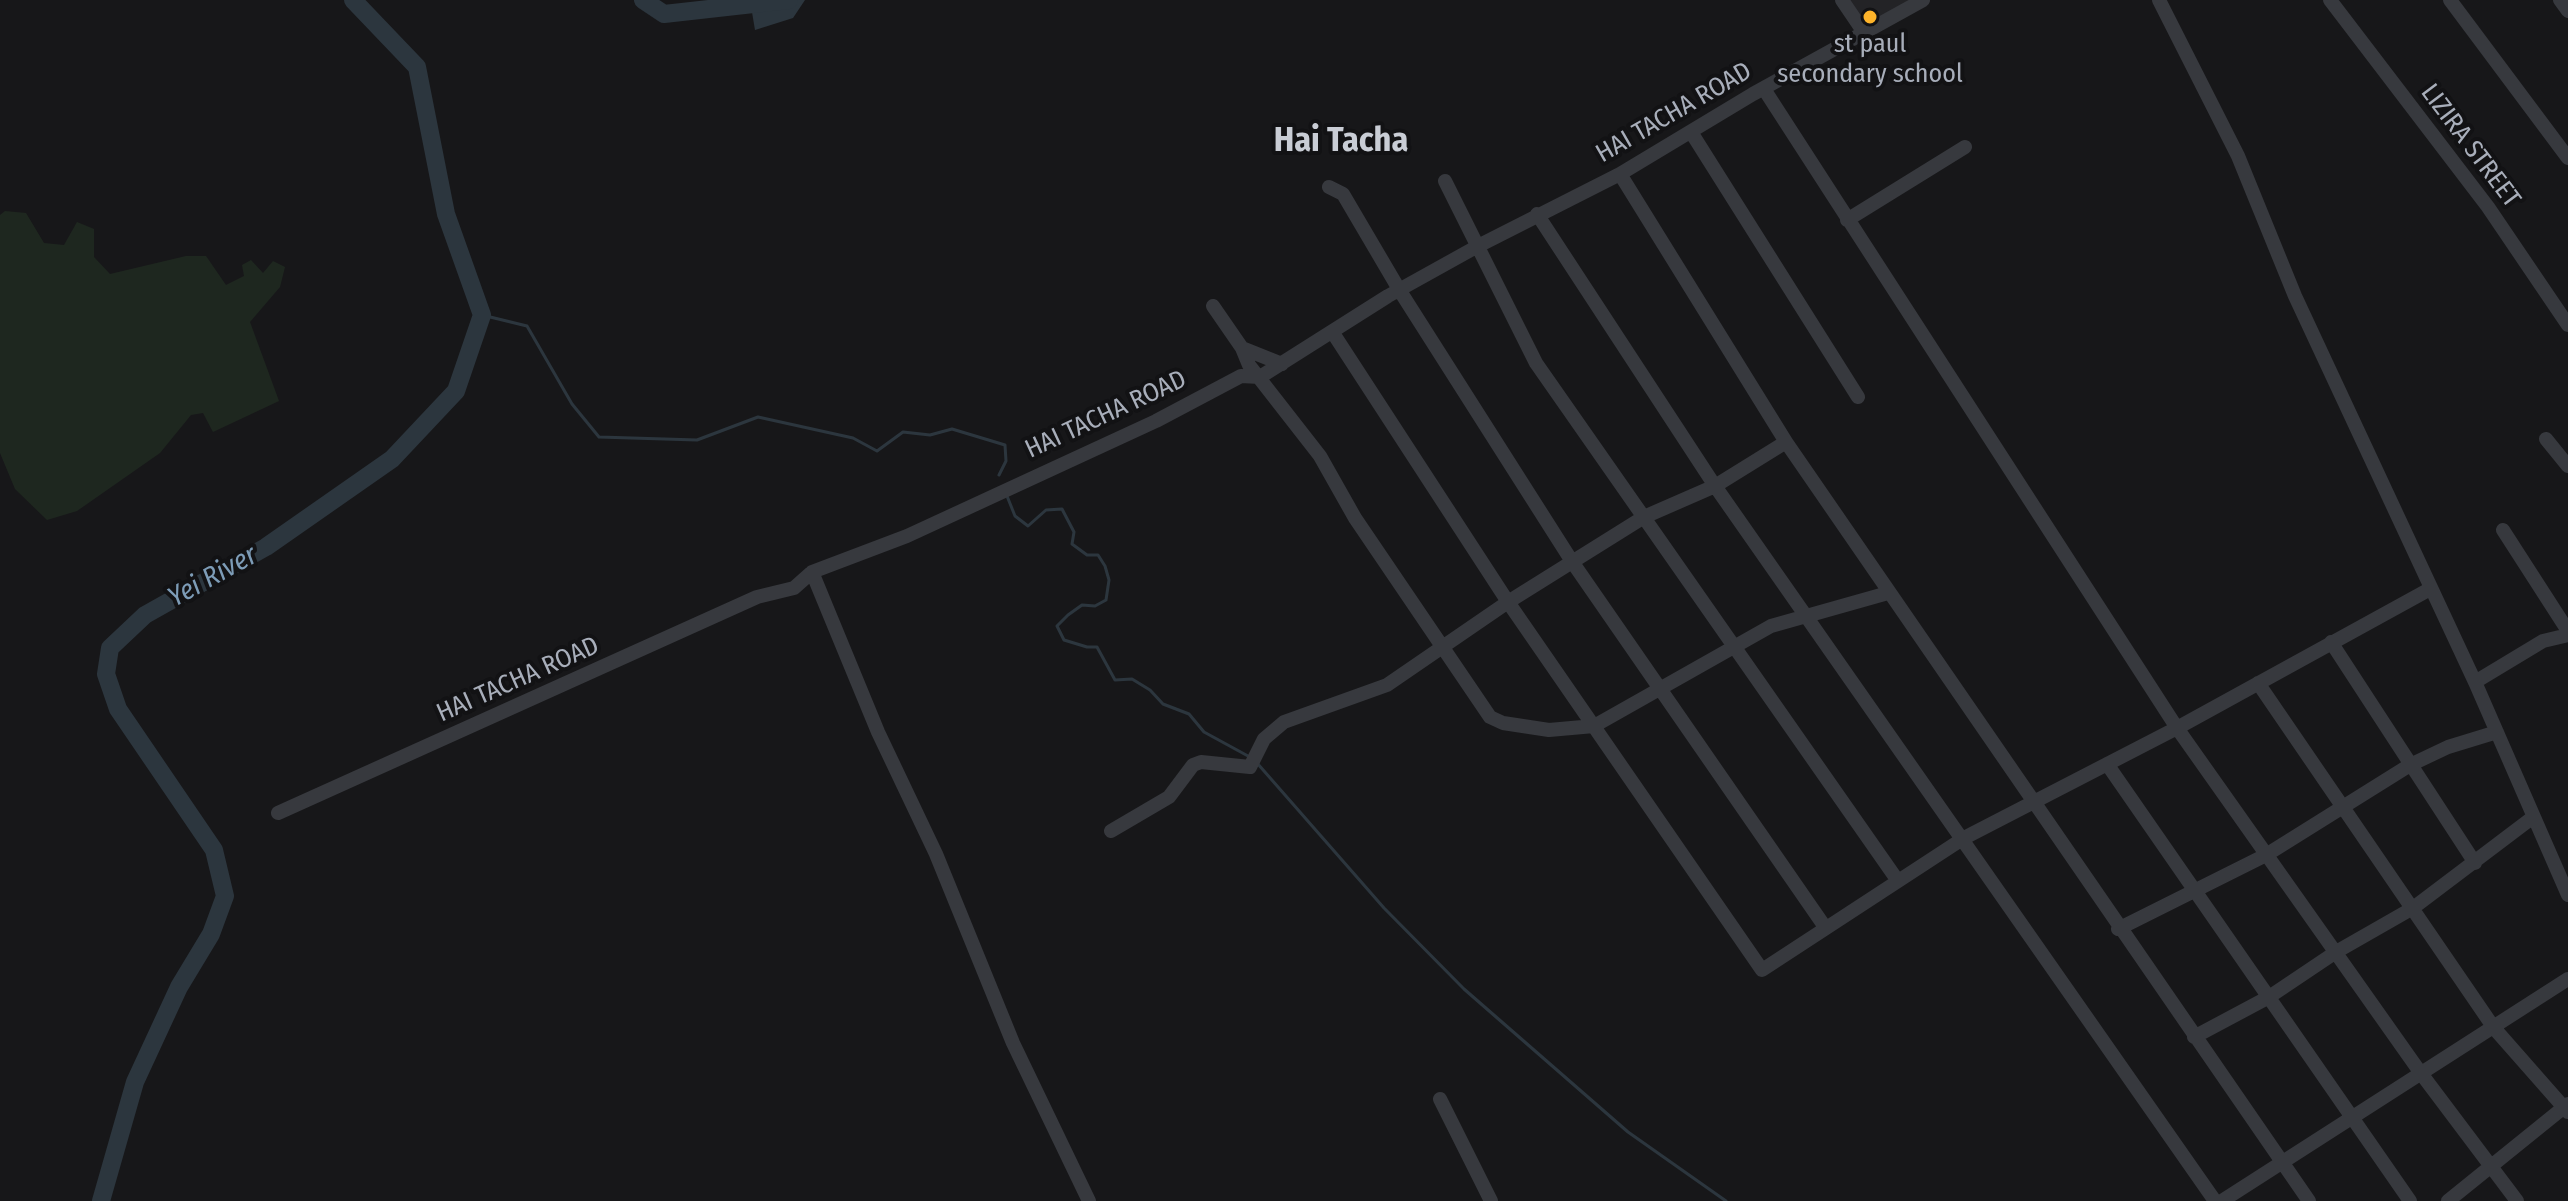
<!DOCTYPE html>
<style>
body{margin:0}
canvas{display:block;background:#171719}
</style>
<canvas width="2568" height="1201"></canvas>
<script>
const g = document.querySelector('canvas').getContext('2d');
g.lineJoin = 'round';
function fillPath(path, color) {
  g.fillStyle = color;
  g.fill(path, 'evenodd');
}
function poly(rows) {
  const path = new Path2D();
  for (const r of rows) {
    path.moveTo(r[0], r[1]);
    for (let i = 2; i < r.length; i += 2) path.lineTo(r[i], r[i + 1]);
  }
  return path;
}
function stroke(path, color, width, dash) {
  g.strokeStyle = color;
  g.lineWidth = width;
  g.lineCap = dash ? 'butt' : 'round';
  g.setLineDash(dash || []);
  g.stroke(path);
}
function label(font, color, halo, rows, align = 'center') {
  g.font = font + ' "Fira Sans Condensed",sans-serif';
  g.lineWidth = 8;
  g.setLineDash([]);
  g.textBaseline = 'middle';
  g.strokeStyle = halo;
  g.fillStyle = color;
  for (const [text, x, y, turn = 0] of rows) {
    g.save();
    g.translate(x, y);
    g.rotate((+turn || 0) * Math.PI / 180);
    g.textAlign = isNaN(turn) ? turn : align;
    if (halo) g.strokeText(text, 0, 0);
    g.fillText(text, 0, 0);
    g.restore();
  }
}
const built = poly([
 [1847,0,1915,0,1862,28]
]);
const green = poly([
 [5,211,26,213,44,243,64,245,77,222,94,229,94,257,110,274,186,256,206,256,226,285,244,276,242,265,251,260,263,273,273,261,285,267,280,287,250,322,279,401,213,432,203,413,191,415,160,453,77,511,47,520,15,489,0,453,0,215]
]);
const water = poly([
 [750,0,805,0,793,18,755,30]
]);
const stream = poly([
 [482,315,527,326,572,404,599,437,697,440,758,417,853,438,877,451,903,432,930,435,952,429,1005,445,1006,461,999,475],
 [1007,496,1015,516,1028,526,1046,510,1062,509,1074,532,1072,544,1087,555,1098,555,1105,566,1109,580,1106,600,1095,606,1082,605,1068,615,1057,626,1064,640,1087,647,1097,647,1115,680,1132,679,1150,690,1163,704,1189,714,1204,732,1248,756],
 [1257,763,1384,908,1464,989,1628,1132,1726,1201]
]);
const river = poly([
 [643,0,664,14,789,0],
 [101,1201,135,1082,179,987,211,934,225,896,214,850,118,709,106,674,110,648,145,615,266,547,392,459,456,391,482,315,446,214,417,67,353,0]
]);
const minor = poly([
 [1842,0,1863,31],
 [2159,0,2238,156,2295,296,2475,682,2568,895],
 [2330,0,2488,207,2568,325],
 [2450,0,2568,158],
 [2560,0,2568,11],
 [1764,89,2177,728,2420,1072,2517,1201],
 [1691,132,1858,397],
 [1620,174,1786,442,2309,1201],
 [1445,181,1536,363,1898,881],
 [1329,187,1343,194,1400,291,1573,563,1825,927],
 [1537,214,1715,486,2215,1201],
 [1847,220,1965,147],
 [1213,306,1242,348,1282,364],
 [1333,333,1508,602,1762,970,1964,838,2177,728,2430,589],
 [1242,348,1249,365,1320,456,1355,518,1490,717,1503,723,1549,730,1594,726,1771,626,1888,593],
 [2546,439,2568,466],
 [2503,530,2568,631],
 [812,572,878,732,936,854,1013,1043,1089,1201],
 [2331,642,2475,863],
 [2475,682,2543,641,2568,635],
 [2258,683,2494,1028,2568,1112],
 [2107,764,2410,1201],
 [278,813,757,597,794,588,812,572,907,536,1156,421,1241,376,1260,377,1388,296,1478,246,1620,174,1753,94,1923,0],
 [1111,831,1169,797,1193,765,1201,762,1250,767,1264,739,1284,722,1387,685,1508,602,1644,517,1715,486,1786,442],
 [2118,929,2266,855,2410,765,2448,747,2497,732],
 [2194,1037,2269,997,2336,952,2413,908,2532,818],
 [1440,1099,1491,1201],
 [2222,1201,2568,979],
 [2448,1201,2568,1104]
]);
const markers = [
 [1870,17,8,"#feb42a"]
];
const poiNames = [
 ["st paul",1870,45],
 ["secondary school",1870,75]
];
const streetNames = [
 ["HAI TACHA ROAD",1674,113,-30],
 ["LIZIRA STREET",2470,146,53],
 ["HAI TACHA ROAD",1106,415,-25],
 ["HAI TACHA ROAD",518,680,-24]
];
const waterNames = [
 ["Yei River",213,577,-29]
];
const districtNames = [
 ["Hai Tacha",1341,142]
];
fillPath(built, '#232326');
fillPath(green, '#1e271f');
fillPath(water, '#2c363e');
stroke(stream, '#2c363e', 3);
stroke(river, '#2c363e', 18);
stroke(minor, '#37393e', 14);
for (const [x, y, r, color] of markers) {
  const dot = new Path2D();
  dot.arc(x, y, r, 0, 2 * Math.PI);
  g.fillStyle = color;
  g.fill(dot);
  stroke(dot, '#121214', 3);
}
label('26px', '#a8aeba', '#121214', poiNames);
label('26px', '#a8aeba', '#121214', streetNames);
label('italic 28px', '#7d9cb7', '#121214', waterNames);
label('bold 34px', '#c9cdd5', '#121214', districtNames);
</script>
